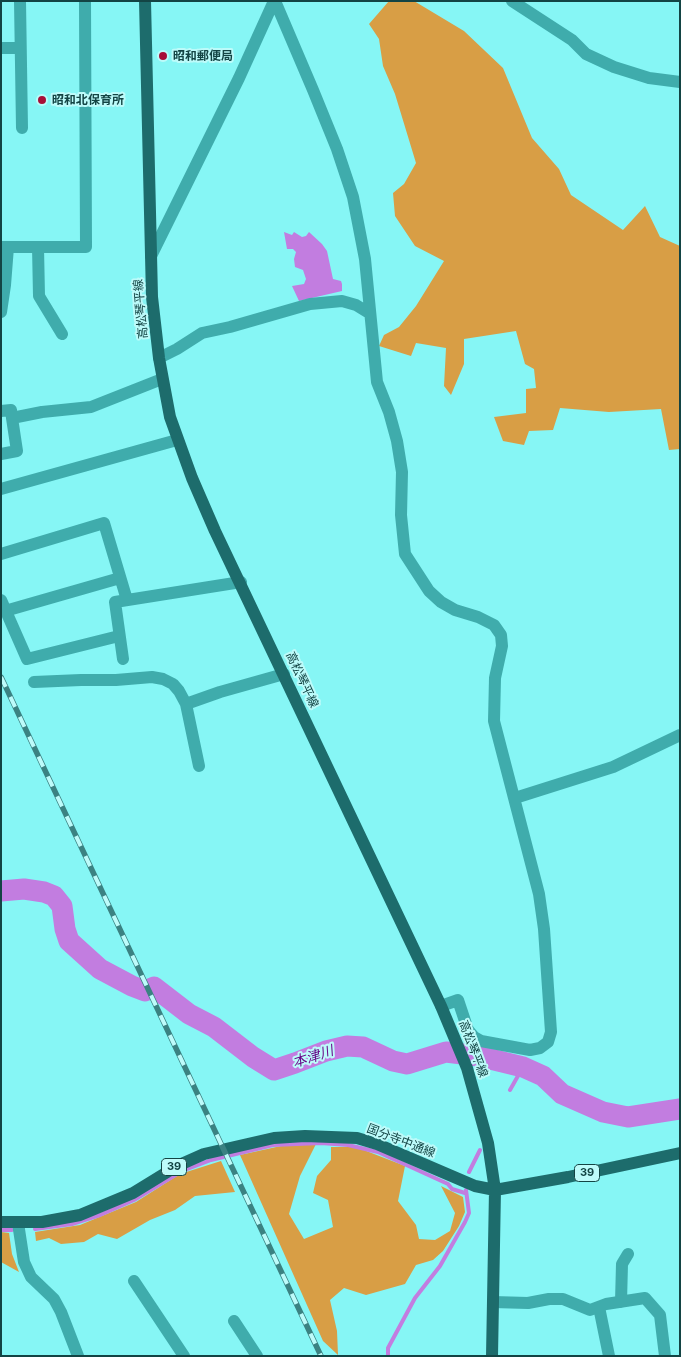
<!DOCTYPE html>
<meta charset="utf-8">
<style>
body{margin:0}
#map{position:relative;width:681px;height:1357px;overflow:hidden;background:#86f6f5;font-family:Inter,sans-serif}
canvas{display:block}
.frame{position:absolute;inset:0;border:2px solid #134444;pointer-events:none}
</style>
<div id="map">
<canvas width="681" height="1357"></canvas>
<div class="frame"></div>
</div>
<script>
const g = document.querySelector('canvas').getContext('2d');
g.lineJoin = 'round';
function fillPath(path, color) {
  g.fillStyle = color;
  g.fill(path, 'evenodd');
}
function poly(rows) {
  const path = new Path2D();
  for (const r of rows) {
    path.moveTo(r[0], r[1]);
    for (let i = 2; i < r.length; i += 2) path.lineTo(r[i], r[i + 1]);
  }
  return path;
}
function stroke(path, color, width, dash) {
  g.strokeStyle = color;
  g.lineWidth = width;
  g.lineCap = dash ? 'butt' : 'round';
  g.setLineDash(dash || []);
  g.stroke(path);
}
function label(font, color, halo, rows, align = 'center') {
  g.font = font + ' Inter,"Noto Sans JP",sans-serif';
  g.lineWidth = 4;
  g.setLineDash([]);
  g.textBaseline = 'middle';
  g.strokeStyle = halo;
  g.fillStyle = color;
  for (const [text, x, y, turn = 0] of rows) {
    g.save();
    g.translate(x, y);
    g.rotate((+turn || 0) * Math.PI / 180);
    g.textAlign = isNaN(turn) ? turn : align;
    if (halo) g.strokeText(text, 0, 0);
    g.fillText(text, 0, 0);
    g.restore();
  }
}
const forest = poly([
 [389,1,414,1,464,31,503,68,532,138,559,169,571,195,623,230,645,206,660,237,680,246,680,449,669,450,661,409,609,412,560,408,553,430,529,431,524,445,503,441,494,417,526,413,526,389,536,388,534,369,525,364,516,331,464,339,464,364,451,395,444,386,446,348,416,343,411,356,379,346,384,335,399,327,416,306,444,261,415,246,395,216,393,193,404,184,416,163,395,94,383,66,379,39,369,24],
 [317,1142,300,1176,289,1214,304,1239,333,1227,328,1200,313,1193,317,1176,331,1160,331,1147,356,1147,405,1166,398,1201,416,1225,419,1239,435,1240,450,1231,455,1213,441,1186,463,1197,465,1212,459,1226,443,1251,433,1260,416,1265,405,1284,366,1295,344,1288,330,1300,337,1331,338,1355,323,1341,240,1155,290,1144],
 [221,1161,235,1192,195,1196,175,1210,150,1220,117,1239,98,1234,84,1242,61,1244,49,1238,36,1241,35,1232,80,1225,136,1202,180,1174],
 [1,1232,9,1233,12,1254,19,1272,1,1262]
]);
const water = poly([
 [284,232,292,235,294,232,302,237,306,236,309,232,322,244,327,251,333,279,341,281,342,284,342,291,299,301,292,286,304,284,306,279,303,270,295,267,294,259,296,252,293,249,287,249]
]);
const stream = poly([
 [510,1090,523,1067],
 [469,1172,480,1150],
 [35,1229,72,1224,100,1215,134,1200,182,1171,211,1160,273,1145,321,1143,348,1145,378,1152,448,1184,452,1189,465,1193],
 [1,1230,12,1230],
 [388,1356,388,1348,415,1298,440,1266,465,1222,469,1213,466,1190]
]);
const river = poly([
 [1,891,24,889,44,892,54,896,62,906,65,929,69,941,100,969,132,986,145,991,154,987,189,1014,214,1027,253,1057,274,1070,295,1063,326,1051,347,1046,363,1047,393,1061,407,1064,446,1052,478,1056,523,1067,543,1076,562,1094,603,1112,628,1117,680,1109]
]);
const minor = poly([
 [20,1,22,128],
 [275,1,313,90,337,149,353,197,365,259,377,382,389,412,397,441,402,472,401,515,405,554,429,591,441,602,455,610,478,617,494,625,501,635,502,646,495,678,494,721,539,894,544,929,551,1032,548,1042,540,1048,530,1050,481,1041,474,1037,468,1030,458,1000,441,1006],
 [512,1,572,40,586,54,614,67,649,78,680,82],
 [1,48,20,48],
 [1,247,86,247,85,1],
 [38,247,39,296,62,334],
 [151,256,239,78,274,1],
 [1,312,5,285,8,247],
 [159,358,177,349,202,333,230,327,310,304,342,301,356,305,369,313],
 [1,411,11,410,12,418,42,412,91,407,162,379],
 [1,454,17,451,12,418],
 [1,489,177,440],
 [1,554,104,523,127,600],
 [1,600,27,659,119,636],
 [5,611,120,578],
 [123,659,115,602,241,582],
 [34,682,81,680,116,680,152,677,163,679,173,684,179,691,186,704,199,766],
 [186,704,220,692,284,674],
 [515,798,613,767,680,735],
 [18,1223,24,1262,31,1277,54,1299,61,1312,78,1356],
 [134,1281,184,1356],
 [493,1302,528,1303,549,1299,563,1299,590,1310,606,1304,645,1298,660,1315,665,1356],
 [621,1302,622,1264,628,1254],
 [599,1307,609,1356],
 [234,1321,257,1356]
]);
const major = poly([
 [145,1,152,297,159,358,170,417,192,478,215,531,441,1006,467,1068,488,1143,495,1190,492,1356],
 [1,1222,42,1222,80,1215,133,1193,177,1166,204,1154,274,1138,305,1136,357,1138,377,1144,475,1186,495,1190,568,1177,680,1153]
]);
const rail = poly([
 [1,677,321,1356]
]);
const markers = [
 [163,56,5,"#a70e38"],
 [42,100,5,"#a70e38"]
];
const shields = [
 [174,1167,25],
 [587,1173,25]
];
const shieldNames = [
 ["39",174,1167],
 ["39",587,1173]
];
const poiNames = [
 ["昭和郵便局",173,56],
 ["昭和北保育所",52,100]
];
const streetNames = [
 ["高松琴平線",141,309,-95],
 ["高松琴平線",302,680,65],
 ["高松琴平線",473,1049,69],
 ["国分寺中通線",401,1141,21]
];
const waterNames = [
 ["本津川",313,1057,-18]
];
fillPath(forest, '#d89e45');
fillPath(water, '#c27de0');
stroke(stream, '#c27de0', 4);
stroke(river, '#c27de0', 21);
stroke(minor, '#3facac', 12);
stroke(major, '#1d6c6c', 12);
stroke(rail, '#3b8282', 5.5);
stroke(rail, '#bdfbfa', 4, [11]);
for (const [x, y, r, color] of markers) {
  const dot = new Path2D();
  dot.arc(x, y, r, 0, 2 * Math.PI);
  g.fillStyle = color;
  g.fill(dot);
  stroke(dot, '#bdfbfa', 2);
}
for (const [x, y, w] of shields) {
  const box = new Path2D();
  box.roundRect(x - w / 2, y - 8.5, w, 17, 4);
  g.fillStyle = '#bdfbfa';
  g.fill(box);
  stroke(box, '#134444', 1);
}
label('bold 11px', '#134444', null, shieldNames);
label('bold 12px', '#134444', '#bdfbfa', poiNames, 'left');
label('12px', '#134444', '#bdfbfa', streetNames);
label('italic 14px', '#680788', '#bdfbfa', waterNames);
</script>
